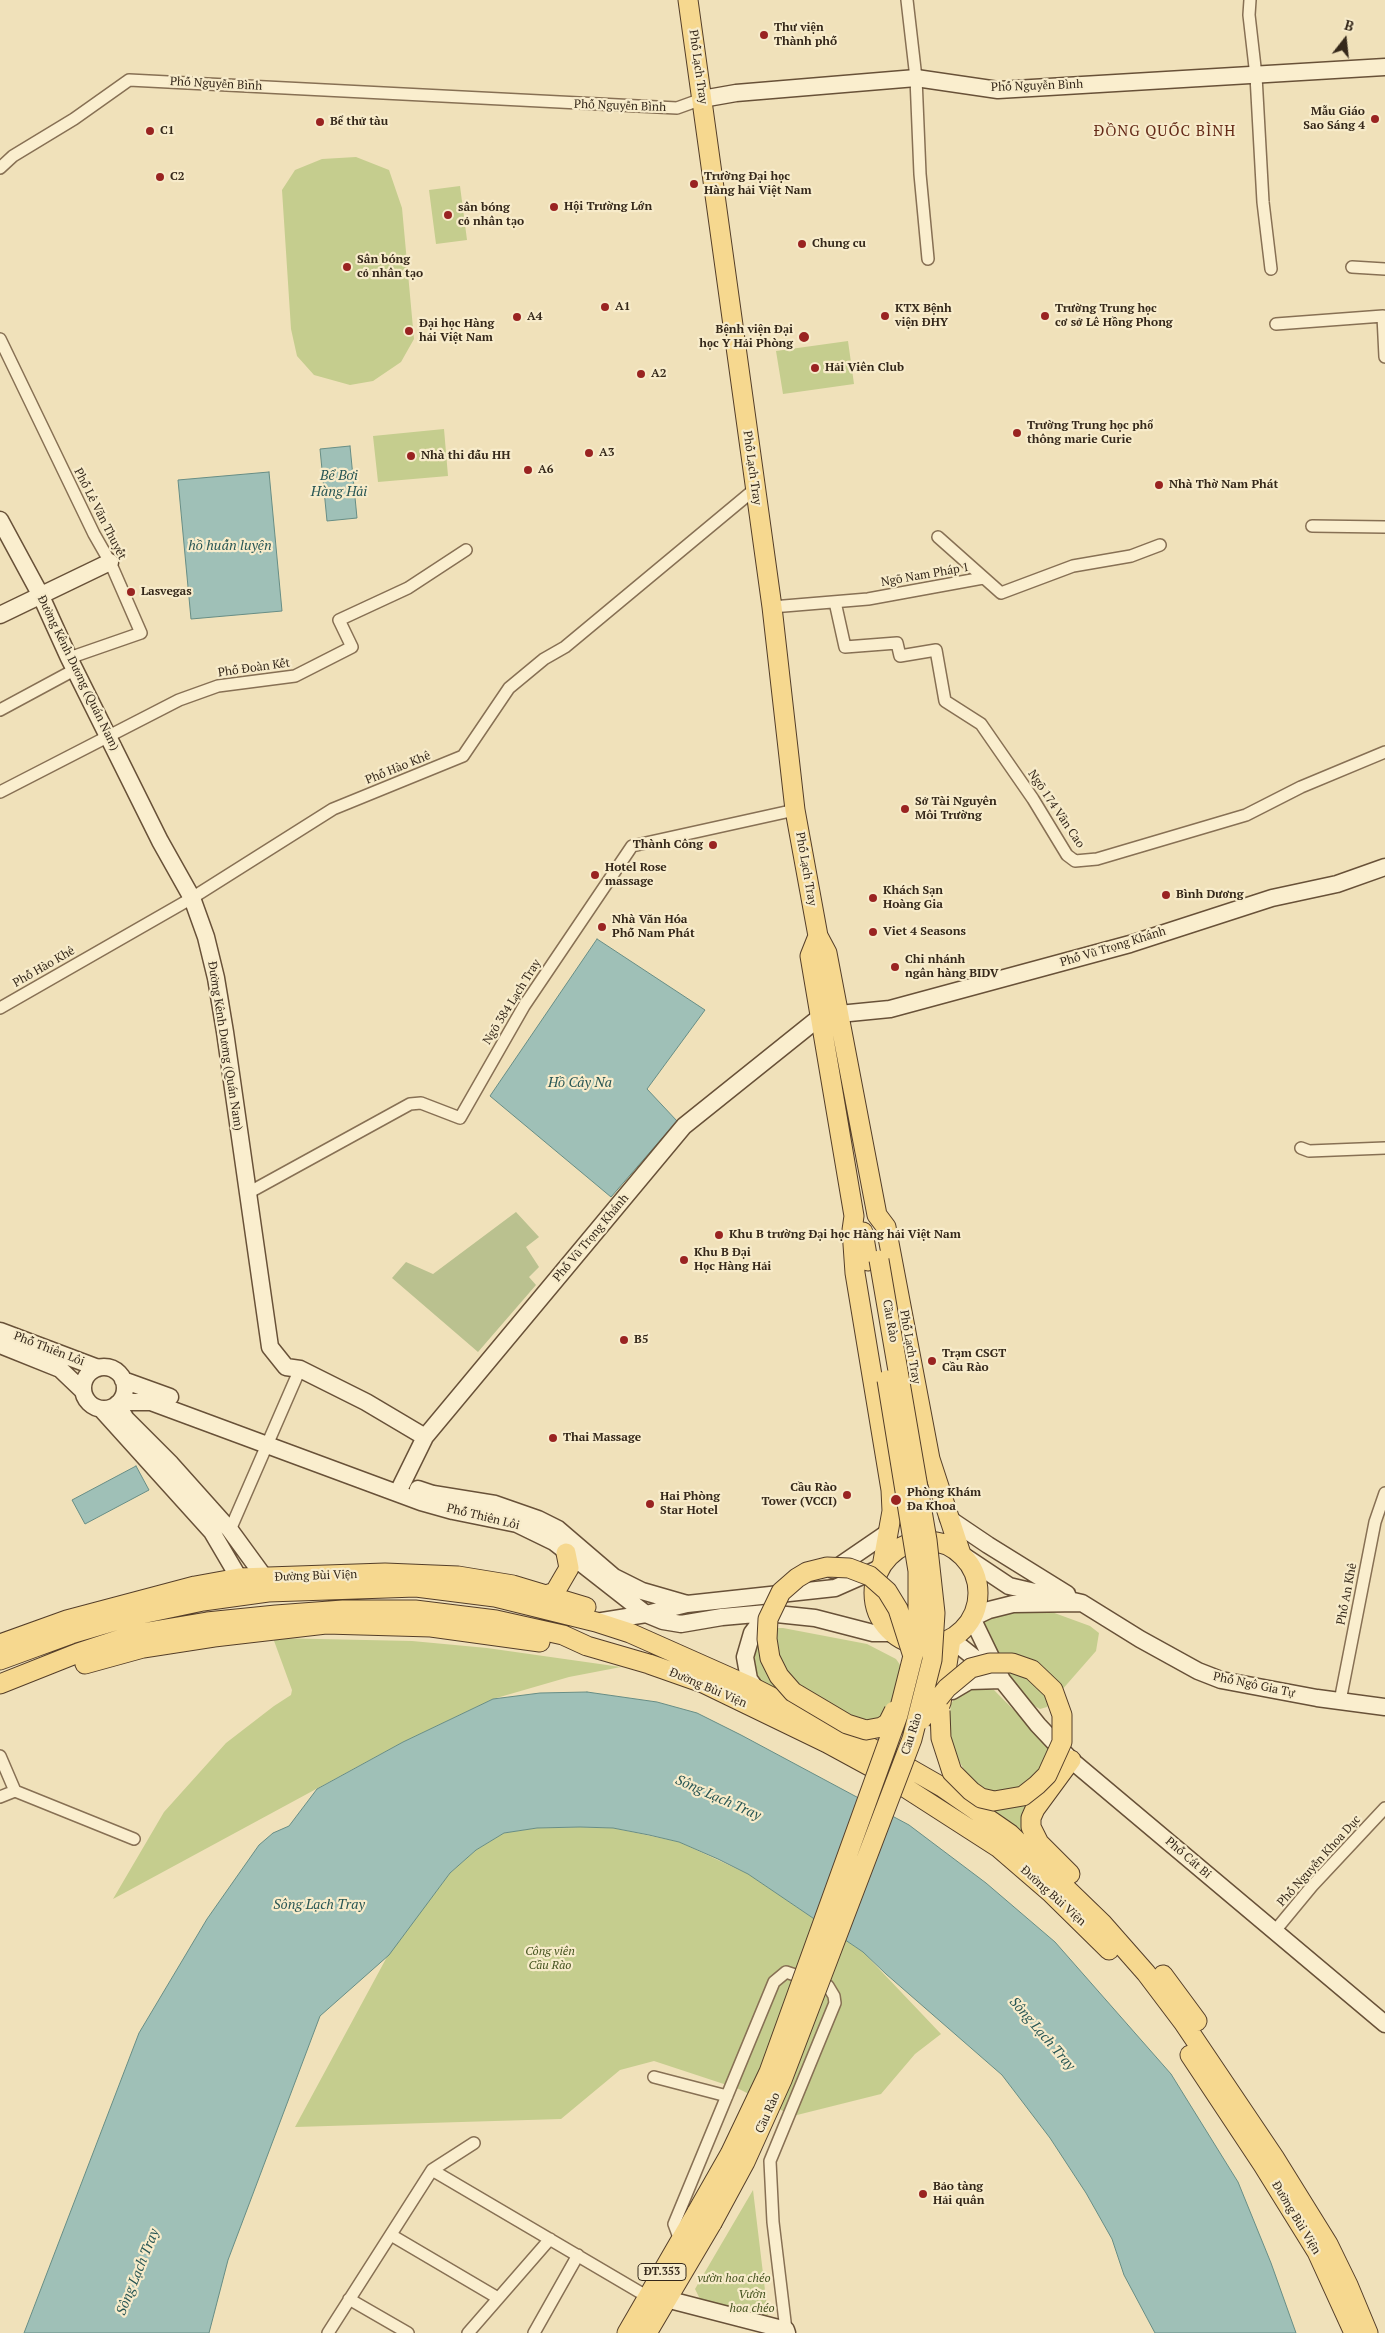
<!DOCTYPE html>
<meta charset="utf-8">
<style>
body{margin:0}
#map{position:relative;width:1385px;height:2333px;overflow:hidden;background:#f0e1ba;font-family:"PT Serif",serif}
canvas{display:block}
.north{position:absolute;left:1320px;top:15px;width:50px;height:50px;-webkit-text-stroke:4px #f7ebca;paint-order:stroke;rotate:16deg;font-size:14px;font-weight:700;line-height:20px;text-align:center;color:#35281a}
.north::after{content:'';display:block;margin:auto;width:18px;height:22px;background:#35281a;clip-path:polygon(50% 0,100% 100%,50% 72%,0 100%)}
</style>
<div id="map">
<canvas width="1385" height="2333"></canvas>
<div class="north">B</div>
</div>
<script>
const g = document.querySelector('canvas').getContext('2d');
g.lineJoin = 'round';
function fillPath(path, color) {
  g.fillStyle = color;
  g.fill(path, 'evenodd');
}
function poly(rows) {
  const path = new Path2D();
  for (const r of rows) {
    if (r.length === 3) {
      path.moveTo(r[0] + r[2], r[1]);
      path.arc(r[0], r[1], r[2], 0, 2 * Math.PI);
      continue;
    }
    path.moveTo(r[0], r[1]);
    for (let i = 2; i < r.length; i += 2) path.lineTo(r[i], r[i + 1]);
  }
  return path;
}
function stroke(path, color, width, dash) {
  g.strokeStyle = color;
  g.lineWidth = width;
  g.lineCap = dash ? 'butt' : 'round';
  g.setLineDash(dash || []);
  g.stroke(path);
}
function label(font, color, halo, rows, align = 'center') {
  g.font = font + ' "PT Serif",serif';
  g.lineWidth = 4.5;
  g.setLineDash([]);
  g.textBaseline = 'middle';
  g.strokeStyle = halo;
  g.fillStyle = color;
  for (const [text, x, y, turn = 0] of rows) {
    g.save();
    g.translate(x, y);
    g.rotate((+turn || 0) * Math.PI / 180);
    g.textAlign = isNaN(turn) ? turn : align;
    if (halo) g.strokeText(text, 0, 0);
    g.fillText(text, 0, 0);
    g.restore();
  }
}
const green = poly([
 [356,157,389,170,402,208,414,339,401,362,373,381,350,385,314,375,297,356,291,329,282,190,295,170,322,159],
 [460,186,467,240,436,244,429,190],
 [848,341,854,384,783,394,776,351],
 [444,429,448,476,378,482,373,436],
 [997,1610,1049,1611,1090,1626,1099,1633,1096,1651,1047,1707,1040,1709,1031,1704,1001,1669,983,1627,984,1617],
 [773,1628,783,1628,867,1644,896,1659,905,1672,889,1732,879,1738,857,1735,764,1687,756,1671,754,1649,761,1636],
 [273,1638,412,1641,487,1648,621,1667,569,1677,493,1699,403,1742,113,1899,164,1812,226,1743,274,1706,291,1695,292,1690],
 [971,1687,994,1690,1060,1757,1031,1841,981,1806,970,1780,954,1752,949,1722,951,1704,957,1694],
 [580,1827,613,1828,679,1842,748,1874,863,1952,941,2034,915,2054,881,2094,793,2116,739,2089,654,2061,620,2070,561,2119,295,2127,388,1955,450,1873,476,1850,504,1833,537,1828],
 [753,2190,768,2315,745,2316,700,2299,695,2289]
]);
const cemetery = poly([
 [516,1212,539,1237,526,1247,539,1267,529,1277,536,1285,478,1352,392,1278,406,1262,433,1274]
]);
const water = poly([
 [350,446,357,518,327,521,320,449,350,446],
 [269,472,282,611,191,619,178,480,269,472],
 [597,939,705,1010,647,1089,677,1121,611,1197,490,1096,597,939],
 [136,1466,149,1490,85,1524,72,1500,136,1466],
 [587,1692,657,1702,697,1713,741,1735,909,1825,986,1883,1055,1942,1171,2074,1238,2182,1271,2263,1296,2333,1155,2333,1124,2275,1112,2239,1086,2193,1050,2138,1002,2075,886,1974,863,1952,748,1874,718,1859,679,1842,649,1835,613,1828,580,1827,537,1828,504,1833,476,1850,450,1873,389,1955,320,2016,228,2260,209,2333,24,2333,139,2033,207,1919,259,1845,273,1833,289,1826,317,1789,403,1742,493,1699,540,1693,587,1692]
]);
const street = poly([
 [907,0,916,78,920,174,928,259],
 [1250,0,1249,15,1256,76,1263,202,1271,269],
 [0,168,13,156,74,119,129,80,677,108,702,99],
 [1352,267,1385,269],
 [1276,324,1383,316,1385,357],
 [0,339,94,534,110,562,141,633,69,658],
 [1312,526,1385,527],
 [938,537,1001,593,1073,566,1131,556,1160,545],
 [835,602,845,647,897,643,900,656,936,650,945,701,981,724,1033,799,1067,855,1075,861,1097,859,1246,815,1301,787,1385,752],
 [772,607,868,599,983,578],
 [0,710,76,669],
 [0,792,179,700,218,686,295,676,352,647,339,620,408,588,466,550],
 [0,1008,192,898,333,809,463,756,509,688,544,659,565,647,755,489],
 [1301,1148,1309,1151,1385,1148],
 [248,1193,410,1104,421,1103,460,1118,524,1006,632,846,795,810],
 [230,1530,300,1369],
 [1340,1701,1375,1522,1385,1493],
 [0,1756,15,1791],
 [0,1797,15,1791,134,1839],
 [1274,1932,1312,1886,1385,1808],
 [654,2077,727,2096],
 [432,2170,648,2297],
 [391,2235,498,2298],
 [680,2240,674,2224,774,1982,786,1972,828,1986,834,1996,835,2003,770,2161,773,2222,786,2330],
 [349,2299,408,2333],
 [328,2333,432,2170,474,2143],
 [468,2333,550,2239],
 [534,2333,578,2255]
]);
const secondary = poly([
 [702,99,736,93,916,78,998,90,1385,67],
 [0,520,40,594,69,658,160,841,192,898,206,937,216,978,225,1032,270,1347,286,1367,300,1369,366,1402,425,1437],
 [0,615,110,562],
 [839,1014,890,1009,1130,944,1272,898,1337,884,1385,867],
 [0,1331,98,1368],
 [0,1345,60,1369,82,1390],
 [104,1388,21],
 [123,1380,170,1397],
 [120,1402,151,1402,421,1502,453,1511,517,1524,554,1542,646,1614,663,1621,681,1624,722,1617,767,1613,815,1618,873,1633,892,1633],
 [117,1404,126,1419,171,1464,230,1530,265,1578],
 [101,1409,212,1532,239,1578],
 [418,1489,433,1494,495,1504,538,1519,558,1529,614,1577,642,1591,687,1604,835,1588,878,1569],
 [398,1492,425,1437,684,1126,820,1017],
 [948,1518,988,1545,1067,1594],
 [961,1554,1009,1586,1082,1603,1140,1639,1198,1671,1221,1680,1317,1698,1385,1707],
 [833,1570,887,1533],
 [1082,1603,1013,1604,989,1610,972,1618,1002,1680,1038,1725,1071,1760,1385,2024],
 [596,1622,646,1614,687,1604],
 [951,1639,991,1671],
 [756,1689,749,1679,745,1657,752,1633,767,1613],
 [952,1691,969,1681,1002,1680],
 [666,2299,786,2330,787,2333]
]);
const primary = poly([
 [688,0,772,607,795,810,818,936,827,953,877,1215,886,1227,930,1459,961,1554],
 [818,936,810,956,854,1216,852,1230,855,1273,891,1490,892,1511,883,1561],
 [863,1232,868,1261],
 [926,1593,52],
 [546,1595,555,1592,569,1568,566,1553],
 [0,1644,67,1620,195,1586,239,1578,385,1573,458,1576,513,1585,586,1607],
 [0,1660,71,1634,132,1616,203,1601,268,1592,416,1587,495,1597,596,1622,630,1633,756,1689,893,1759,942,1787,1010,1834,1102,1923,1146,1973,1183,2022,1274,2157,1328,2244,1348,2285,1368,2333],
 [85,1664,143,1648,214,1637,326,1624,431,1627,540,1642],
 [0,1684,78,1653,136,1634,207,1622,276,1615,343,1610,415,1610,496,1620,563,1635,587,1646,649,1664,703,1683,827,1743,884,1774,999,1848,1050,1892,1109,1950],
 [941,1703,951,1639],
 [1070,1874,1039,1843,1031,1827,1031,1818,1035,1809,1071,1760],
 [1163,1975,1197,2021],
 [1190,2055,1263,2165,1317,2252,1354,2333],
 [627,2333,697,2212],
 [647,2333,712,2223]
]);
const primaryBridge = poly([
 [894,1711,888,1723,882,1727,866,1730,847,1724,793,1692,779,1676,770,1658,767,1639,768,1619,781,1592,797,1578,807,1572,827,1567,849,1568,870,1576,887,1591,898,1609,912,1653],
 [921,1720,947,1688,971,1668,990,1663,1012,1663,1032,1670,1053,1690,1062,1715,1062,1742,1047,1775,1037,1785,1023,1796,994,1801,981,1798,971,1791,952,1772,941,1738,940,1711],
 [697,2212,730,2154,769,2072,898,1715,918,1636,918,1571,887,1380],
 [712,2223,745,2162,782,2080,912,1739,932,1660,935,1613,927,1540,879,1260]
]);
const markers = [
 [764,35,5,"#992321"],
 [1375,119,5,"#992321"],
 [320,122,5,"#992321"],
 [150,131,5,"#992321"],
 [160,177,5,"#992321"],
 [694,184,5,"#992321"],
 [554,207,5,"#992321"],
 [448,215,5,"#992321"],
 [802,244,5,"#992321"],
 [347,267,5,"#992321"],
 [605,307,5,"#992321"],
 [885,316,5,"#992321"],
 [1045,316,5,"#992321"],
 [517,317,5,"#992321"],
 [409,331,5,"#992321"],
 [804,337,6,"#992321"],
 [815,368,5,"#992321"],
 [641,374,5,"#992321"],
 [1017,433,5,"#992321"],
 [589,453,5,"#992321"],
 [411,456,5,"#992321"],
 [528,470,5,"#992321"],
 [1159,485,5,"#992321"],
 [131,592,5,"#992321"],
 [905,809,5,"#992321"],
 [713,845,5,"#992321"],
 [595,875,5,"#992321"],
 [1166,895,5,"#992321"],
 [873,898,5,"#992321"],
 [602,927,5,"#992321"],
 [873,932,5,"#992321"],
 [895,967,5,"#992321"],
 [719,1235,5,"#992321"],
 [684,1260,5,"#992321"],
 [624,1340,5,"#992321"],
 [932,1361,5,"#992321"],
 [553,1438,5,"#992321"],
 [847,1495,5,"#992321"],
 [896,1500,6,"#992321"],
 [650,1504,5,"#992321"],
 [923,2194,5,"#992321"]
];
const shields = [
 [662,2272,48]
];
const shieldNames = [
 ["ĐT.353",662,2272]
];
const poiNames = [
 ["Thư viện",774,28],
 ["Thành phố",774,42],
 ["Mẫu Giáo",1365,112,"right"],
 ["Sao Sáng 4",1365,126,"right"],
 ["Bể thử tàu",330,122],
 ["C1",160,131],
 ["C2",170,177],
 ["Trường Đại học",704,177],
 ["Hàng hải Việt Nam",704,191],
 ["Hội Trường Lớn",564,207],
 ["sân bóng",458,208],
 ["cỏ nhân tạo",458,222],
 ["Chung cu",812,244],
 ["Sân bóng",357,260],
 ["cỏ nhân tạo",357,274],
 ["A1",615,307],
 ["KTX Bệnh",895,309],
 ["viện ĐHY",895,323],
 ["Trường Trung học",1055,309],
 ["cơ sở Lê Hồng Phong",1055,323],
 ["A4",527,317],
 ["Đại học Hàng",419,324],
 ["hải Việt Nam",419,338],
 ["Bệnh viện Đại",793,330,"right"],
 ["học Y Hải Phòng",793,344,"right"],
 ["Hải Viên Club",825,368],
 ["A2",651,374],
 ["Trường Trung học phổ",1027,426],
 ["thông marie Curie",1027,440],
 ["A3",599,453],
 ["Nhà thi đấu HH",421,456],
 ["A6",538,470],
 ["Nhà Thờ Nam Phát",1169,485],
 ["Lasvegas",141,592],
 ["Sở Tài Nguyên",915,802],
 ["Môi Trường",915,816],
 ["Thành Công",703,845,"right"],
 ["Hotel Rose",605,868],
 ["massage",605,882],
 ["Khách Sạn",883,891],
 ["Hoàng Gia",883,905],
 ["Bình Dương",1176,895],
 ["Nhà Văn Hóa",612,920],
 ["Phố Nam Phát",612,934],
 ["Viet 4 Seasons",883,932],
 ["Chi nhánh",905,960],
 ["ngân hàng BIDV",905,974],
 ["Khu B trường Đại học Hàng hải Việt Nam",729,1235],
 ["Khu B Đại",694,1253],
 ["Học Hàng Hải",694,1267],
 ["B5",634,1340],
 ["Trạm CSGT",942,1354],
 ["Cầu Rào",942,1368],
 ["Thai Massage",563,1438],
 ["Cầu Rào",837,1488,"right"],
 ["Tower (VCCI)",837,1502,"right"],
 ["Phòng Khám",907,1493],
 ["Đa Khoa",907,1507],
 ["Hai Phòng",660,1497],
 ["Star Hotel",660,1511],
 ["Bảo tàng",933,2187],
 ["Hải quân",933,2201]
];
const streetNames = [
 ["Phố Lạch Tray",698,67,82],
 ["Phố Nguyễn Bình",216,84,3],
 ["Phố Nguyễn Bình",1037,86,-2],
 ["Phố Nguyễn Bình",620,106,2],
 ["Phố Lạch Tray",752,468,82],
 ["Phố Lê Văn Thuyết",100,514,63],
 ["Ngõ Nam Pháp 1",925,575,-10],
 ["Phố Đoàn Kết",254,668,-8],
 ["Đường Kênh Dương (Quán Nam)",78,673,64],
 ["Phố Hào Khê",398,768,-22],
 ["Ngõ 174 Văn Cao",1056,809,56],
 ["Phố Lạch Tray",806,869,80],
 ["Phố Vũ Trọng Khánh",1113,947,-17],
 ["Phố Hào Khê",44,967,-30],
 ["Ngõ 384 Lạch Tray",512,1002,-58],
 ["Đường Kênh Dương (Quán Nam)",225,1046,81],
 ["Phố Vũ Trọng Khánh",591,1238,-50],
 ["Cầu Rào",890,1321,80],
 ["Phố Lạch Tray",910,1347,80],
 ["Phố Thiên Lôi",49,1349,21],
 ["Phố Thiên Lôi",483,1517,14],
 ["Đường Bùi Viện",316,1576,-2],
 ["Phố An Khê",1347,1594,-79],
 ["Phố Ngô Gia Tự",1254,1685,12],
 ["Đường Bùi Viện",708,1688,23],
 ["Cầu Rào",912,1734,-72],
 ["Phố Cát Bi",1188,1858,41],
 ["Phố Nguyễn Khoa Dục",1319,1861,-48],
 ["Đường Bùi Viện",1053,1896,42],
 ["Cầu Rào",768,2113,-66],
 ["Đường Bùi Viện",1296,2218,59]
];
const parkNames = [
 ["Công viên",550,1952],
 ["Cầu Rào",550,1966],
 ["vườn hoa chéo",734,2279],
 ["Vườn",752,2295],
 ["hoa chéo",752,2309]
];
const waterNames = [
 ["Bể Bơi",339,476],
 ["Hàng Hải",339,492],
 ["hồ huấn luyện",230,546],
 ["Hồ Cây Na",580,1083],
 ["Sông Lạch Tray",718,1798,24],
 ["Sông Lạch Tray",319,1905],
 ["Sông Lạch Tray",1042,2034,49],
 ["Sông Lạch Tray",138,2272,-68]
];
const quarterNames = [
 ["ĐỒNG QUỐC BÌNH",1165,132]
];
fillPath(green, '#c5cd8e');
fillPath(cemetery, '#bac18f');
fillPath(water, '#9fc0b7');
stroke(water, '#678d85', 1);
stroke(street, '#877054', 14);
stroke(secondary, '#685138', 19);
stroke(primary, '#543e29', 21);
stroke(street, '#faeece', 11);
stroke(secondary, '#faeece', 16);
stroke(primary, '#f6d88f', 19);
stroke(primaryBridge, '#543e29', 21, []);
stroke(primaryBridge, '#f6d88f', 19);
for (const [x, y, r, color] of markers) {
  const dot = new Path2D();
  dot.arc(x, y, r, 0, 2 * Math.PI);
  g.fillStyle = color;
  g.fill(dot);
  stroke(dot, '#f7ebca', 2);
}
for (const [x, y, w] of shields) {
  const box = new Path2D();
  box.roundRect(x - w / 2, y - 8.5, w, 17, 4);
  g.fillStyle = '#f7ebca';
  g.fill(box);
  stroke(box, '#35281a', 1);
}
label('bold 11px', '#35281a', null, shieldNames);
label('bold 12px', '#35281a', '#f7ebca', poiNames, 'left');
label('12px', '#35281a', '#f7ebca', streetNames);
label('italic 12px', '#45531f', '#f7ebca', parkNames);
label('italic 14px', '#285654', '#f7ebca', waterNames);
g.letterSpacing = '1px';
label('15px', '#642917', '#f7ebca', quarterNames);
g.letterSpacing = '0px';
</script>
